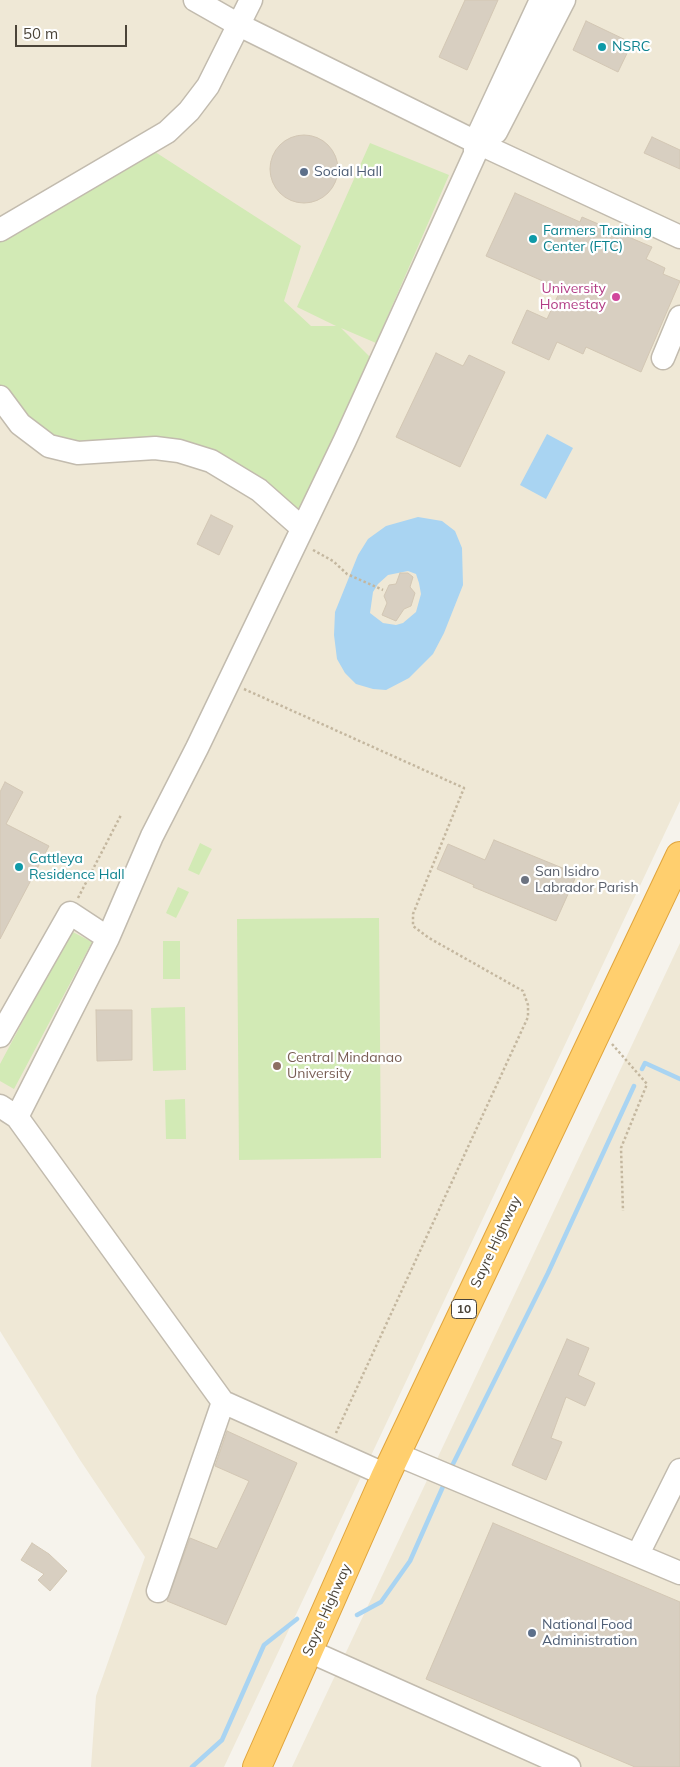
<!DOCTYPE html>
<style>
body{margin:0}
#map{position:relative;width:680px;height:1767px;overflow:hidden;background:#f6f3ec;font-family:Mulish,sans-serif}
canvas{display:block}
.scale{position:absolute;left:15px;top:25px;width:112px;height:22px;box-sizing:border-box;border:2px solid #4b4439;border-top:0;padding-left:6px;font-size:15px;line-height:18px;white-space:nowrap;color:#4b4439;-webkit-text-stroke:4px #fff;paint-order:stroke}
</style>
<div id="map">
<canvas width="680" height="1767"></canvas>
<div class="scale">50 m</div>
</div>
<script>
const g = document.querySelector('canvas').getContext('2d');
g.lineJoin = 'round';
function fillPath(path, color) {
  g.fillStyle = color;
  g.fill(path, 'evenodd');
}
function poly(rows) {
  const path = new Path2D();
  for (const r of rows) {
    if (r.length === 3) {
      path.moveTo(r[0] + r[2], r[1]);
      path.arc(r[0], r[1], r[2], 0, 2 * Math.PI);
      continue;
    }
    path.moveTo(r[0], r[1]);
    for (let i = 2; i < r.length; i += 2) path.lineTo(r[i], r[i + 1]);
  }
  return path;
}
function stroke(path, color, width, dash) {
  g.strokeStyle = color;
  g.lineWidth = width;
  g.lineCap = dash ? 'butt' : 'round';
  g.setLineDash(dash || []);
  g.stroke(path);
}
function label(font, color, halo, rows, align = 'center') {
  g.font = font + ' Mulish,sans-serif';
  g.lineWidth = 4.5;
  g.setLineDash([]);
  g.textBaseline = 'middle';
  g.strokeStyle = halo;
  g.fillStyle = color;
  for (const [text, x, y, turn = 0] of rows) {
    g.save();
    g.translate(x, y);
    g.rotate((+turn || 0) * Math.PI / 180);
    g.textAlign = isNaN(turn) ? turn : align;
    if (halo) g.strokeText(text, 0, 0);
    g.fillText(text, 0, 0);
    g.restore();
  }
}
const education = poly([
 [0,0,680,0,680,801,224,1767,91,1767,96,1696,145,1557,80,1460,0,1331],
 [680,943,680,1767,292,1767]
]);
const green = poly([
 [370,143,449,175,376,343,341,328,371,358,301,520,213,455,52,447,0,397,0,230,149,148,301,246,284,301,311,326,336,326,297,307],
 [200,843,212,849,199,875,188,870],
 [178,887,189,892,176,918,166,913],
 [379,918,381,1158,239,1160,237,919],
 [71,931,92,942,14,1089,0,1081,0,1064],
 [163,941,180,941,180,979,163,979],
 [185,1007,186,1070,153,1071,151,1008],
 [185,1099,186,1139,166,1139,165,1100]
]);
const water = poly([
 [547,434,573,448,546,499,520,485],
 [418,517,442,521,455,531,462,548,463,585,444,633,433,654,409,678,386,690,373,689,356,684,345,673,337,659,334,635,335,612,358,555,368,539,386,526],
 [408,571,416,574,419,583,421,594,416,612,403,623,396,625,383,623,370,613,373,592,378,584,388,575]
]);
const stream = poly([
 [642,1069,645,1063,680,1079],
 [450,1470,548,1273,634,1086],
 [357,1615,381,1602,410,1561,445,1482],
 [192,1767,222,1740,264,1645,297,1619]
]);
const building = poly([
 [465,0,498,0,467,70,439,57,465,0],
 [586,21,632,43,618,72,573,50,586,21],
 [304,169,34],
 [652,137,680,150,680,169,644,153,652,137],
 [515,193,580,222,582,217,652,247,646,259,665,268,663,274,680,281,641,372,586,347,583,354,557,342,549,360,512,343,527,310,547,319,561,289,486,256,515,193],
 [436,353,463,366,469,355,505,372,460,467,396,437,436,353],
 [211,515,233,526,219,555,197,544,211,515],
 [400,573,408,573,413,577,410,587,415,593,411,606,404,609,396,621,382,615,387,603,384,596,389,585,396,584,400,573],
 [5,782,23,792,6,824,49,846,0,939,0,792,5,782],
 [494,840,577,874,556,921,473,887,474,885,437,869,448,844,485,860,494,840],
 [96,1010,132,1010,132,1060,97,1061,96,1010],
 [567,1339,589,1348,578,1375,595,1383,585,1406,566,1397,551,1438,562,1442,546,1480,512,1465,567,1339],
 [227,1431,297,1463,226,1625,167,1601,190,1538,217,1549,249,1481,215,1466,227,1431],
 [493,1523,680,1602,680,1767,635,1767,426,1679,493,1523],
 [32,1543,49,1554,67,1571,50,1591,38,1580,44,1574,21,1560,32,1543]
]);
const path = poly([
 [313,550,333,561,347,574,383,590],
 [244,689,464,788,413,914,413,926,429,938,523,991,528,1005,528,1017,336,1433],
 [78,898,121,815],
 [612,1044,647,1084,621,1148,623,1211]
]);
const minor = poly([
 [195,0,239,25,480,144,680,237],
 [496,132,564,0],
 [0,230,167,132,189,111,208,86,251,0],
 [663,358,680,317],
 [0,397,20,424,49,446,78,453,155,448,179,451,211,461,259,490,302,528],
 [0,1036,70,913,108,938],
 [0,1106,17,1117,223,1402,386,1475],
 [17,1117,108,938,152,836,197,748,345,440,475,154,475,142,541,0],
 [396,1454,680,1573],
 [638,1554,680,1470],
 [158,1591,223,1402],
 [309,1651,569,1767]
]);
const highway = poly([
 [257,1767,386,1475,680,856]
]);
const markers = [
 [602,47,5,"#0f9aa8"],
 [304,172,5,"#5c6f8a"],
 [533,239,5,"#0f9aa8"],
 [616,297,5,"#d1479c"],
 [19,867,5,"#0f9aa8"],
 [525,880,5,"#6b7280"],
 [277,1066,5,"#8d6e63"],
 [532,1633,5,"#5c6f8a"]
];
const shields = [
 [464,1309,25]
];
const shieldNames = [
 ["10",464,1309]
];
const cultureNames = [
 ["NSRC",612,47],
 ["Farmers Training",543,231],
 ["Center (FTC)",543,247],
 ["Cattleya",29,859],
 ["Residence Hall",29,875]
];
const serviceNames = [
 ["Social Hall",314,172],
 ["National Food",542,1625],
 ["Administration",542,1641]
];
const hotelNames = [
 ["University",606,289],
 ["Homestay",606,305]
];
const worshipNames = [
 ["San Isidro",535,872],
 ["Labrador Parish",535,888]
];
const educationNames = [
 ["Central Mindanao",287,1058],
 ["University",287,1074]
];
const streetNames = [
 ["Sayre Highway",496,1242,-65],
 ["Sayre Highway",327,1610,-66]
];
fillPath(education, '#efe8d6');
fillPath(green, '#d2eab5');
fillPath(water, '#a9d4f2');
stroke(stream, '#a9d4f2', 4.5);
fillPath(building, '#d8cfc1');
stroke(building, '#d3c7b4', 1);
stroke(minor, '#c2bbae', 25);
stroke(highway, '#e0a43c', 30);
stroke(path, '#c4b79f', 2.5, [2.5, 2.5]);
stroke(minor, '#fff', 22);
stroke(highway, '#ffcf6e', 28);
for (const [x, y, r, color] of markers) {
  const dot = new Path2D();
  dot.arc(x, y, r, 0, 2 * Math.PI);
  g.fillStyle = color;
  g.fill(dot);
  stroke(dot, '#fff', 2);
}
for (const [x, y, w] of shields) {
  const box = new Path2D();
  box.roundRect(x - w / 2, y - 9.5, w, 19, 4);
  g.fillStyle = '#fff';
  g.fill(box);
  stroke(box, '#4b4439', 1);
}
label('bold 12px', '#4b4439', null, shieldNames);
label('14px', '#0d838f', '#fff', cultureNames, 'left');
label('14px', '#4e5e75', '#fff', serviceNames, 'left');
label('14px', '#b23c85', '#fff', hotelNames, 'right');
label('14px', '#5b616d', '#fff', worshipNames, 'left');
label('14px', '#785e54', '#fff', educationNames, 'left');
label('14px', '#4b4439', '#fff', streetNames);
</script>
